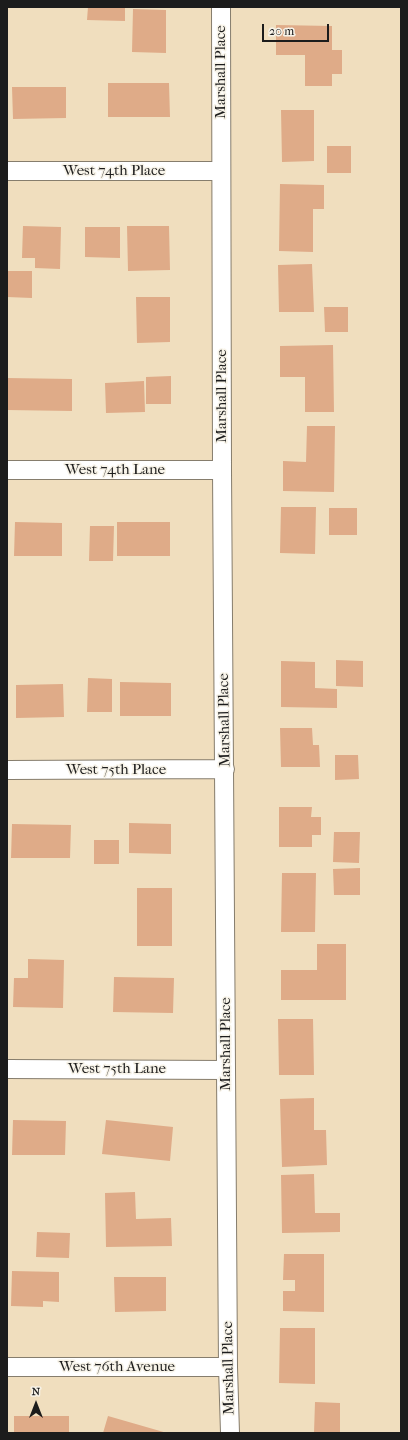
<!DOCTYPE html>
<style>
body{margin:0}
#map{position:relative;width:408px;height:1440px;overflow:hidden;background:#f0debe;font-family:"IM FELL French Canon",serif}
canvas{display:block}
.frame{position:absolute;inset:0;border:8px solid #1c1c1c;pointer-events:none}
.north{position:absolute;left:16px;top:1384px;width:40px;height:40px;-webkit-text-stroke:3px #f7f3e8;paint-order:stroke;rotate:0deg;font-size:11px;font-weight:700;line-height:16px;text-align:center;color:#1c1c1c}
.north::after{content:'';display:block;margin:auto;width:14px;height:18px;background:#1c1c1c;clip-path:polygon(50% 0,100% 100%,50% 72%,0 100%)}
.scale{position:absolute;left:262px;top:24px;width:67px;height:18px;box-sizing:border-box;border:2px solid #1c1c1c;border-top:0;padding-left:5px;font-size:12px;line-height:14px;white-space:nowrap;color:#1c1c1c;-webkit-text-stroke:3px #f7f3e8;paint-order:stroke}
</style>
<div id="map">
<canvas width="408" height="1440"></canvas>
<div class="frame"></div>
<div class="north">N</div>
<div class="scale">20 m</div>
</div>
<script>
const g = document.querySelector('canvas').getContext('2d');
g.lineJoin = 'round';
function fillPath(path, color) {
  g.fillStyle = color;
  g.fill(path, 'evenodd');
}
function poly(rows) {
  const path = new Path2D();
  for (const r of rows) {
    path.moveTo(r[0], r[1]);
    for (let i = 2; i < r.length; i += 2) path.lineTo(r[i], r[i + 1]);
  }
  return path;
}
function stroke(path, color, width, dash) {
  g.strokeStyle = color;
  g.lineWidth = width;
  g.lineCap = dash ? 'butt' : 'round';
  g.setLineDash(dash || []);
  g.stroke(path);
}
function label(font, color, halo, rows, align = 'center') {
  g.font = font + ' "IM FELL French Canon",serif';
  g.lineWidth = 3;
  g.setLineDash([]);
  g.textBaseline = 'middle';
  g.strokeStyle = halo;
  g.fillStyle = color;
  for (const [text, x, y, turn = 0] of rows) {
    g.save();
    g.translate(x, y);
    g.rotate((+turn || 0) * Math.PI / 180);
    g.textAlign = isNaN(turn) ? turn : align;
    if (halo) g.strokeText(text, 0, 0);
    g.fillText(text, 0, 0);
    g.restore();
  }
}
const building = poly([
 [88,7,125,7,125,21,87,20],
 [133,9,166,10,166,53,132,52],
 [276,25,332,26,332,50,342,50,342,74,332,74,332,86,305,86,305,55,276,55],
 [108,83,169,83,170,117,108,117],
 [12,87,66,87,66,118,13,119],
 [281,110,314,110,314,161,282,162],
 [327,146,351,146,351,173,327,173],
 [280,184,324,185,324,209,313,209,313,252,279,251],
 [23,226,61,227,60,269,35,268,35,258,22,258],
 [127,226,169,226,170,270,128,271],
 [85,227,120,227,120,258,85,257],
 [312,264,314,312,279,312,278,265],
 [7,271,32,271,32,298,7,297],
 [136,297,170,297,170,342,137,343],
 [324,307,348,307,348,332,325,332],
 [333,345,334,412,305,412,305,377,280,377,280,346],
 [171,376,171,404,146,404,146,377],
 [7,378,72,379,72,411,7,410],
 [144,381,145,412,106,413,105,383],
 [307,426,335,426,334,492,283,491,283,461,306,462],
 [281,507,316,507,315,554,280,553],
 [329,508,357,508,357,535,329,535],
 [15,522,62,523,62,556,14,556],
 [117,522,170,522,170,556,117,556],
 [90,526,114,526,113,561,89,561],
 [336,660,363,661,363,687,336,686],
 [281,661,315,662,315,688,337,689,337,708,281,707],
 [88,678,112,679,112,712,87,712],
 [120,682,171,683,171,716,120,716],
 [63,684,64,717,16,718,16,685],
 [280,728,312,728,313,745,319,745,320,767,281,767],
 [335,755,358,755,359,779,335,780],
 [279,807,312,807,311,817,321,817,321,835,312,835,312,847,279,847],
 [129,823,171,824,171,854,129,853],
 [12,824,71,825,70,858,11,858],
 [334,832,360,832,359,863,333,862],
 [94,840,119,840,119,864,94,864],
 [360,868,360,895,334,895,333,869],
 [282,873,316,873,315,932,281,932],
 [137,888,172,888,172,946,137,946],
 [317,944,346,944,346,1000,281,1000,281,970,317,970],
 [28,959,64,960,63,1008,13,1007,14,978,28,978],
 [114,977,174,978,173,1013,113,1012],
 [278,1019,313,1019,314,1075,279,1075],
 [314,1098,314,1130,326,1130,327,1165,282,1167,280,1099],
 [13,1120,66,1121,65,1155,12,1155],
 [106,1120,173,1127,170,1161,102,1154],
 [314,1174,315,1213,340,1213,340,1232,282,1233,281,1175],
 [135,1192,136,1219,171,1218,172,1246,106,1247,105,1193],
 [37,1232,70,1233,69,1258,36,1257],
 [284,1254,324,1254,324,1312,283,1311,283,1291,295,1291,295,1280,283,1280],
 [12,1271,59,1272,59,1302,43,1301,43,1307,11,1306],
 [114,1277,166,1277,166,1311,115,1312],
 [280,1328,315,1328,315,1384,279,1383],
 [315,1402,340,1403,340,1433,314,1433],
 [14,1416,69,1416,69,1433,14,1433],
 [108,1416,167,1433,103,1433]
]);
const minor = poly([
 [221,7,222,470,228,1367,230,1433],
 [7,171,221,171],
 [7,470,222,470],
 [7,770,225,769],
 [7,1069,226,1070],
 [7,1367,228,1367]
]);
const streetNames = [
 ["Marshall Place",221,72,-90],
 ["West 74th Place",114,171],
 ["Marshall Place",222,396,-90],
 ["West 74th Lane",115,470],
 ["Marshall Place",225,720,-91],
 ["West 75th Place",116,770],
 ["Marshall Place",226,1044,-90],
 ["West 75th Lane",117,1069],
 ["West 76th Avenue",117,1367],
 ["Marshall Place",229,1368,-91]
];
fillPath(building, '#dfab88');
stroke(minor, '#867d6d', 20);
stroke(minor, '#fff', 18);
label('15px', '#1c1c1c', '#f7f3e8', streetNames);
</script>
